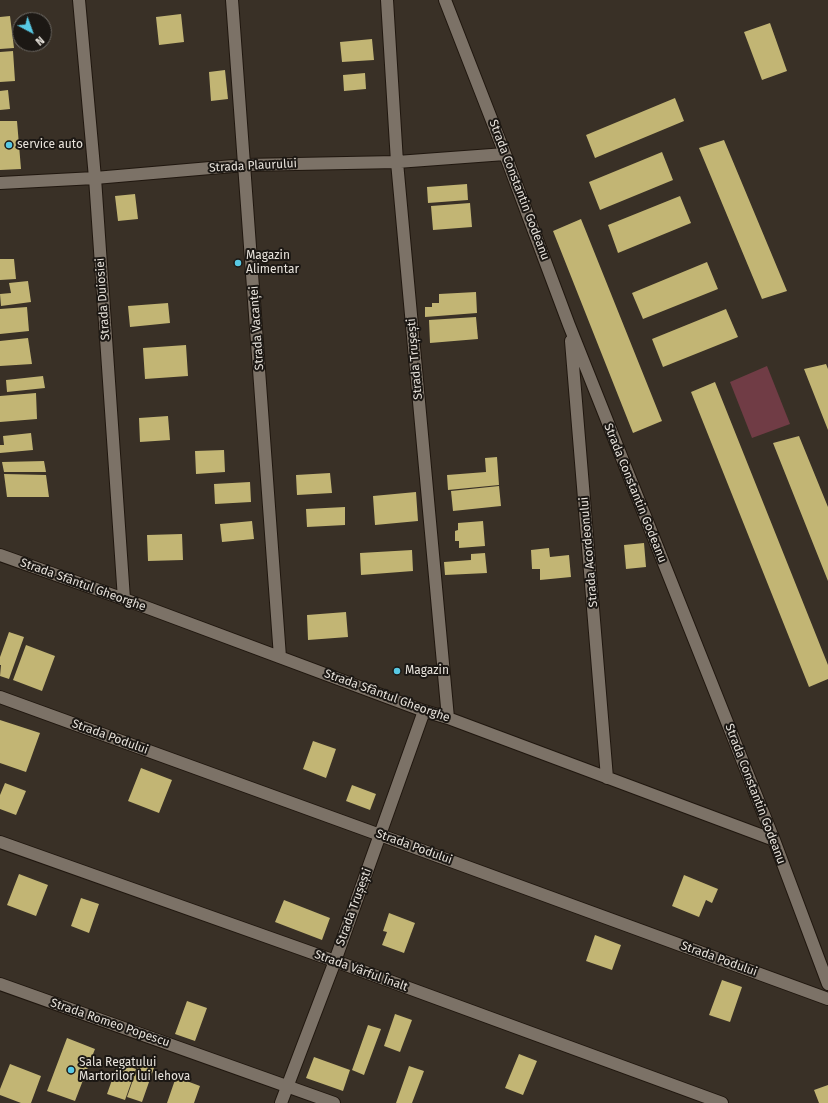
<!DOCTYPE html>
<meta charset="utf-8">
<style>
body{margin:0}
#map{position:relative;width:828px;height:1103px;overflow:hidden;background:#393026;font-family:"Fira Sans",sans-serif}
canvas{display:block}
.north{position:absolute;left:12px;top:12px;width:40px;height:40px;box-sizing:border-box;background:#1c1814;border:1px solid #6d6964;border-radius:50%;rotate:139deg;font-size:11px;font-weight:700;line-height:16px;text-align:center;color:#e7e2db}
.north::after{content:'';display:block;margin:auto;width:14px;height:18px;background:#58c9e4;clip-path:polygon(50% 0,100% 100%,50% 72%,0 100%)}
</style>
<div id="map">
<canvas width="828" height="1103"></canvas>
<div class="north">N</div>
</div>
<script>
const g = document.querySelector('canvas').getContext('2d');
g.lineJoin = 'round';
function fillPath(path, color) {
  g.fillStyle = color;
  g.fill(path, 'evenodd');
}
function poly(rows) {
  const path = new Path2D();
  for (const r of rows) {
    path.moveTo(r[0], r[1]);
    for (let i = 2; i < r.length; i += 2) path.lineTo(r[i], r[i + 1]);
  }
  return path;
}
function stroke(path, color, width, dash) {
  g.strokeStyle = color;
  g.lineWidth = width;
  g.lineCap = dash ? 'butt' : 'round';
  g.setLineDash(dash || []);
  g.stroke(path);
}
function label(font, color, halo, rows, align = 'center') {
  g.font = font + ' "Fira Sans",sans-serif';
  g.lineWidth = 4;
  g.setLineDash([]);
  g.textBaseline = 'middle';
  g.strokeStyle = halo;
  g.fillStyle = color;
  for (const [text, x, y, turn = 0] of rows) {
    g.save();
    g.translate(x, y);
    g.rotate((+turn || 0) * Math.PI / 180);
    g.textAlign = isNaN(turn) ? turn : align;
    if (halo) g.strokeText(text, 0, 0);
    g.fillText(text, 0, 0);
    g.restore();
  }
}
const green = poly([
 [767,366,790,424,752,438,730,382]
]);
const building = poly([
 [181,14,184,42,159,45,156,17],
 [10,16,14,48,0,49,0,17],
 [770,23,787,71,762,80,744,32],
 [372,39,374,60,342,62,340,42],
 [13,51,15,81,0,82,0,52],
 [225,70,228,99,211,101,209,72],
 [365,73,366,89,344,91,343,75],
 [8,90,10,109,0,110,0,91],
 [675,98,684,121,595,158,586,135],
 [0,121,17,121,21,169,0,170],
 [724,140,787,291,762,299,699,148],
 [662,152,673,180,600,210,589,182],
 [467,184,468,200,428,203,427,187],
 [135,194,138,219,118,221,115,196],
 [680,196,691,223,618,253,608,225],
 [470,203,472,227,433,230,431,206],
 [581,219,662,421,633,433,553,231],
 [0,259,14,259,16,279,0,280],
 [707,262,718,289,643,319,632,293],
 [28,281,31,302,1,306,0,294,11,293,9,283],
 [476,292,477,313,425,317,425,307,432,307,432,303,439,303,439,294],
 [168,303,170,323,130,327,128,306],
 [27,307,29,331,0,334,0,309],
 [726,309,738,337,663,367,652,339],
 [476,317,478,339,430,343,429,320],
 [28,338,32,364,0,366,0,341],
 [186,345,188,376,145,379,143,348],
 [826,364,828,369,828,430,804,369],
 [43,376,45,388,7,392,6,380],
 [715,382,828,665,828,679,809,687,691,392],
 [36,393,37,419,0,422,0,396],
 [168,416,170,440,140,442,139,418],
 [31,433,33,450,0,453,0,445,4,445,3,436],
 [799,436,828,507,828,581,773,443],
 [224,450,225,472,196,474,195,451],
 [497,457,499,485,448,490,447,475,486,472,485,458],
 [44,461,46,472,4,472,2,462],
 [330,473,332,493,297,495,296,475],
 [4,474,46,475,49,497,7,497],
 [250,482,251,502,215,504,214,484],
 [499,486,501,506,453,511,451,491],
 [416,492,418,521,375,525,373,496],
 [345,507,345,525,307,527,306,509],
 [252,521,254,539,222,542,220,524],
 [483,521,485,546,459,548,459,541,455,541,455,531,458,530,458,523],
 [182,534,183,560,148,561,147,535],
 [644,543,646,567,626,569,624,545],
 [549,548,550,557,569,555,571,577,540,580,540,569,532,569,531,550],
 [412,550,413,571,361,575,360,553],
 [485,553,487,573,445,575,444,562,471,560,471,554],
 [346,612,348,637,308,640,307,615],
 [9,632,24,637,9,679,0,676,1,665,0,665,0,657],
 [26,645,55,656,42,691,13,680],
 [0,720,40,733,26,772,0,763],
 [313,741,336,749,326,778,303,769],
 [141,768,172,780,159,813,128,801],
 [5,783,26,791,16,815,0,809,0,795],
 [352,785,376,794,370,810,346,801],
 [19,874,48,885,36,916,7,905],
 [684,875,718,889,712,903,706,900,699,917,672,906],
 [81,898,99,904,89,933,71,926],
 [284,900,330,918,322,940,275,922],
 [389,913,415,923,404,953,382,945,387,932,383,931],
 [595,935,621,945,612,970,586,961],
 [722,980,742,987,730,1022,709,1015],
 [187,1001,207,1008,195,1041,175,1034],
 [395,1014,412,1020,400,1052,384,1046],
 [368,1025,381,1029,364,1075,352,1070],
 [67,1038,95,1049,75,1101,47,1091],
 [519,1054,537,1061,523,1095,505,1088],
 [314,1057,350,1070,343,1091,306,1078],
 [140,1060,155,1065,142,1102,127,1097],
 [118,1063,136,1069,125,1100,107,1094],
 [10,1064,41,1076,31,1103,21,1103,0,1095,0,1089],
 [409,1066,424,1071,412,1103,396,1103],
 [176,1077,200,1086,194,1103,167,1103],
 [828,1085,828,1103,819,1103,814,1090]
]);
const minor = poly([
 [79,0,95,178,124,599],
 [232,0,280,657],
 [387,0,397,162,448,718],
 [445,0,505,154,569,325,774,840,828,984],
 [0,183,95,178,245,165,397,162,505,154],
 [571,341,607,778],
 [0,555,124,599,424,711,448,718,774,840],
 [0,697,380,835,828,999],
 [0,842,335,961,722,1103],
 [0,984,334,1103],
 [281,1103,335,961,424,711]
]);
const markers = [
 [9,145,4,"#58c9e4"],
 [238,263,4,"#58c9e4"],
 [397,671,4,"#58c9e4"],
 [71,1070,4,"#58c9e4"]
];
const poiNames = [
 ["service auto",17,145],
 ["Magazin",246,256],
 ["Alimentar",246,270],
 ["Magazin",405,671],
 ["Sala Regatului",79,1063],
 ["Martorilor lui Iehova",79,1077]
];
const streetNames = [
 ["Strada Plaurului",253,166,-3],
 ["Strada Constantin Godeanu",519,190,69],
 ["Strada Duiosiei",103,299,-94],
 ["Strada Vacanței",257,328,-94],
 ["Strada Trușești",415,359,-95],
 ["Strada Constantin Godeanu",635,493,68],
 ["Strada Acordeonului",589,552,-95],
 ["Strada Sfântul Gheorghe",83,585,20],
 ["Strada Sfântul Gheorghe",387,696,20],
 ["Strada Podului",110,737,20],
 ["Strada Constantin Godeanu",755,794,69],
 ["Strada Podului",414,847,20],
 ["Strada Trușești",354,907,-70],
 ["Strada Podului",719,959,20],
 ["Strada Vârful Înalt",361,971,20],
 ["Strada Romeo Popescu",110,1023,19]
];
fillPath(green, '#703c45');
fillPath(building, '#c2b574');
stroke(minor, '#20170f', 14);
stroke(minor, '#7c7267', 12);
for (const [x, y, r, color] of markers) {
  const dot = new Path2D();
  dot.arc(x, y, r, 0, 2 * Math.PI);
  g.fillStyle = color;
  g.fill(dot);
  stroke(dot, '#1c1814', 1.5);
}
label('12px', '#e7e2db', '#1c1814', poiNames, 'left');
label('12px', '#e7e2db', '#1c1814', streetNames);
</script>
